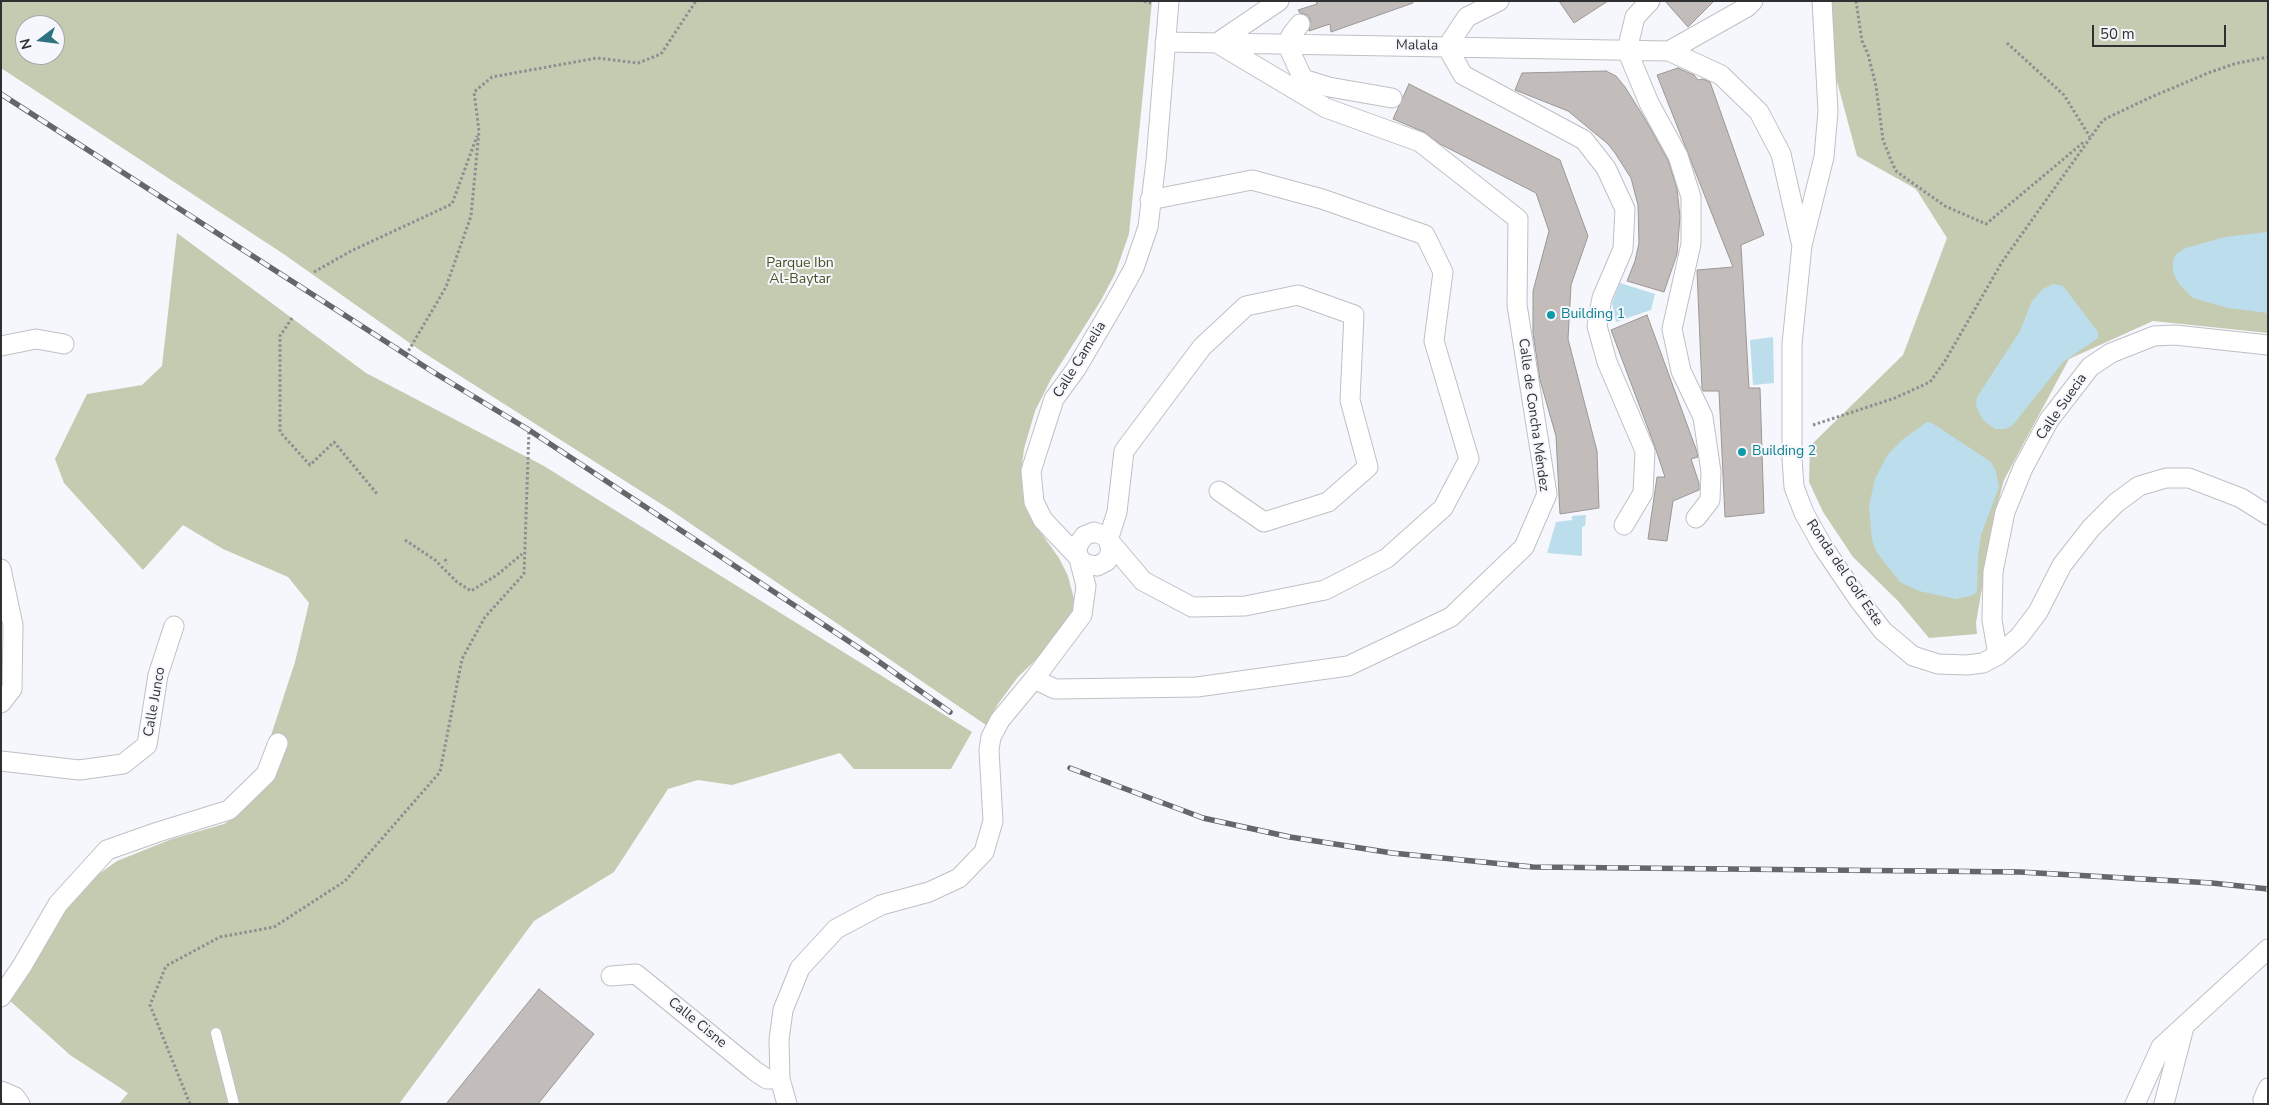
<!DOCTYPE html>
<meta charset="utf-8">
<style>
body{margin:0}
#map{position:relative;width:2269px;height:1105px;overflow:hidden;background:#f5f7fc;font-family:"Nunito Sans",sans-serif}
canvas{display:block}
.frame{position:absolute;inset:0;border:2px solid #2f3032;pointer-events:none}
.north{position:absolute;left:15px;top:15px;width:50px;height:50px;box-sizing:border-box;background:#f5f7fc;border:1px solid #a6a7ab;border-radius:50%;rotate:255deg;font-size:14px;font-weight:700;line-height:20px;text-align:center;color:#2f3032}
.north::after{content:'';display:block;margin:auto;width:18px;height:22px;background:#2d7281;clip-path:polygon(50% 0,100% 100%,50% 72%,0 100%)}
.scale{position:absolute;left:2092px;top:25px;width:134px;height:22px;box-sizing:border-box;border:2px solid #2f3032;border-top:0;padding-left:6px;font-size:15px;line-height:18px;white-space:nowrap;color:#2f3032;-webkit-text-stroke:4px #f5f7fc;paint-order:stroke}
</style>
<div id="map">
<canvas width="2269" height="1105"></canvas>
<div class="frame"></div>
<div class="north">N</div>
<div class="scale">50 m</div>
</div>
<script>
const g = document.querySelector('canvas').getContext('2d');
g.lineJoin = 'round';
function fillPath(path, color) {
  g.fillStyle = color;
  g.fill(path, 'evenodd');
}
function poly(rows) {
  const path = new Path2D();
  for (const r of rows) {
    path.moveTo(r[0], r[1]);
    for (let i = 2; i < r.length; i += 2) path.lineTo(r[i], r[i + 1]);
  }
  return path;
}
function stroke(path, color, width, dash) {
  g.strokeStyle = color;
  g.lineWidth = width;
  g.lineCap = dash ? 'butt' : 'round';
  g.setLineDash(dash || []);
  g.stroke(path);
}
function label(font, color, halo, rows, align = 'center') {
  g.font = font + ' "Nunito Sans",sans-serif';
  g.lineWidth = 4;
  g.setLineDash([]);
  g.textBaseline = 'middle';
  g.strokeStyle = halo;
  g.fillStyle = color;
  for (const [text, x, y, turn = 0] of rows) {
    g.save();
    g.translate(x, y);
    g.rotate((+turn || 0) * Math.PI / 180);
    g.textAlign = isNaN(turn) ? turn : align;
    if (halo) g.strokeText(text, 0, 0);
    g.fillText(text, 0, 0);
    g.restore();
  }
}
const green = poly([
 [1,1,1152,1,1129,234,1115,274,1100,302,1051,379,1035,411,1024,449,1021,472,1023,496,1031,519,1059,558,1068,576,1074,599,1073,610,1067,623,1052,644,1018,677,998,704,986,725,669,509,421,351,285,255,1,68],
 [25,25,55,25,55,55,25,55],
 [1827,1,2268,1,2268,333,2153,321,2069,359,2004,480,1995,513,1976,623,1977,634,1929,638,1898,601,1853,557,1823,512,1809,482,1810,446,1903,355,1947,238,1916,189,1857,156,1824,33],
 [177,233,366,373,544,466,972,732,951,769,854,769,840,753,732,785,698,780,668,789,614,872,534,921,399,1104,119,1104,128,1093,70,1055,9,1000,63,911,92,879,117,861,172,839,224,824,238,815,261,766,295,662,309,603,288,577,223,549,183,525,143,570,64,483,55,459,87,394,142,385,162,366]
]);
const water = poly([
 [2268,232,2268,313,2228,308,2193,298,2179,284,2173,272,2173,260,2176,254,2186,248,2225,237],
 [1620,283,1655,294,1651,310,1616,322,1612,303],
 [2053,284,2063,286,2098,332,2098,338,2063,362,2012,426,2005,429,1995,429,1983,420,1976,406,1977,397,2020,331,2032,301,2043,289],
 [1773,337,1774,383,1753,385,1750,340],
 [1927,422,1932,423,1991,462,1996,472,1999,487,1981,535,1978,556,1977,592,1971,596,1956,599,1919,591,1900,582,1877,553,1872,540,1869,506,1875,479,1888,454,1902,440],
 [1586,515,1585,526,1582,527,1582,556,1547,553,1556,522,1572,520,1572,516]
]);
const building = poly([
 [1316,1,1413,1,1413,3,1331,32,1330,24,1309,31,1310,19,1307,15,1300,13,1298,10,1317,4,1316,1],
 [1559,1,1608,1,1574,23,1559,1],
 [1665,1,1714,1,1688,27,1665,1],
 [1678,68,1694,75,1698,80,1703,79,1710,82,1764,235,1741,245,1749,388,1760,388,1764,513,1725,517,1719,391,1703,391,1702,389,1697,270,1733,267,1657,75,1678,68],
 [1606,71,1616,76,1625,87,1645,119,1668,160,1677,189,1680,217,1677,254,1664,292,1627,281,1635,261,1639,243,1638,205,1631,178,1615,153,1608,144,1568,111,1515,90,1522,73,1606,71],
 [1409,84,1560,160,1588,236,1571,285,1568,339,1597,451,1599,508,1560,514,1556,436,1540,380,1533,333,1533,291,1549,231,1536,193,1440,144,1424,132,1393,119,1409,84],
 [1647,315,1696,449,1698,457,1691,459,1699,483,1699,490,1673,501,1667,541,1648,539,1657,477,1665,477,1655,447,1611,330,1647,315],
 [539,989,594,1034,538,1104,446,1104,539,989]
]);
const path = poly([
 [1144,1,1151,3],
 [1856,1,1862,41,1868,54,1876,86,1883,140,1893,165,1897,172,1945,206,1986,224,2085,141],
 [2007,43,2064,95,2090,137],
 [314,272,351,251,452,204,477,136],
 [292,318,280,336,280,432,310,465,334,442,378,495],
 [406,355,446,287,471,216,479,131,474,92,492,77,597,58,638,63,661,54,696,1],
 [1813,425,1895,398,1930,382,1945,361,2002,262,2103,120,2149,98,2208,73,2234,64,2268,57],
 [405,540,435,560,457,582,471,591,497,575,522,554],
 [445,559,447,564],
 [190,1104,150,1005,166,966,220,937,274,927,345,881,440,772,462,659,485,617,524,574,529,430]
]);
const service = poly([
 [216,1033,234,1104]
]);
const minor = poly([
 [1499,1,1467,17,1447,47,1463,75,1584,140,1606,168,1625,209,1623,249,1602,298,1597,326,1607,362,1645,451,1643,493,1624,525],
 [1650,1,1635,17,1627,50,1649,103,1678,156,1691,197,1691,244,1672,329,1681,371,1703,417,1711,472,1710,500,1696,518],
 [1753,1,1747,7,1669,51,1721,75,1759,112,1781,154,1801,242],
 [1822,1,1828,111,1824,157,1802,245,1792,344,1792,458,1794,487,1804,513,1823,547,1859,600,1883,631,1913,656,1938,664,1967,665,1983,663,1998,655,2019,637,2038,612,2062,565,2091,528,2116,503,2139,486,2166,478,2189,478,2241,498,2268,515],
 [1300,24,1292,34,1287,44,1303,79,1329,87,1392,98],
 [1165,42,1669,51],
 [1,346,36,339,64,344],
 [1108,540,1117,512,1124,451,1202,347,1246,306,1298,295,1354,315,1350,400,1368,467,1328,502,1264,522,1219,491],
 [1108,540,1111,550,1107,561,1097,566,1086,564,1082,561,1043,520,1034,502,1031,471,1054,399,1076,369,1117,299,1134,268,1148,227,1156,161,1169,1],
 [1,569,13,625,12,689,1,703],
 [1998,655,1992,620,1993,572,2005,512,2023,468,2049,420,2090,367,2111,353,2154,336,2175,335,2268,345],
 [1034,679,1055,689,1197,687,1348,666,1451,617,1524,547,1547,494,1517,305,1518,219,1420,142,1326,108,1217,43,1279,1],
 [1,761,79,770,123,764,147,745,158,675,174,626],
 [611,976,636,974,755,1071,767,1079,780,1079],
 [1,997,22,966,58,904,107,850,158,832,229,810,266,774,278,743],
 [1,1091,15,1097,20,1104],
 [787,1104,780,1079,779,1040,783,1010,800,968,836,929,881,905,929,892,959,878,984,852,993,821,989,750,991,737,1000,720,1034,679,1082,615,1086,586,1077,551,1078,545,1084,536,1094,532,1105,536,1143,581,1192,607,1245,606,1325,590,1387,558,1443,508,1469,459,1434,341,1443,272,1425,235,1322,199,1252,180,1150,200],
 [2135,1104,2161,1047,2268,949],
 [2164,1104,2184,1027],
 [2265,1104,2263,1100,2268,1088]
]);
const rail = poly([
 [1,94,433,372,529,430,868,654,950,712],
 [1070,768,1203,818,1290,837,1392,853,1533,867,2020,872,2212,883,2268,889]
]);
const markers = [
 [1551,315,5,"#0f9aa8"],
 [1742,452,5,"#0f9aa8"]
];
const streetNames = [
 ["Malala",1417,46,1],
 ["Calle Camelia",1080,360,-58],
 ["Calle Suecia",2062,407,-55],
 ["Calle de Concha Méndez",1533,415,82],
 ["Ronda del Golf Este",1844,573,56],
 ["Calle Junco",155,702,-80],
 ["Calle Cisne",697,1023,39]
];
const parkNames = [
 ["Parque Ibn",800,264],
 ["Al-Baytar",800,280]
];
const cultureNames = [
 ["Building 1",1561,315],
 ["Building 2",1752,452]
];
fillPath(green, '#c5cbb0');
fillPath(water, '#bcdeec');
fillPath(building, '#c2bdba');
stroke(building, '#9c9794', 1);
stroke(service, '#bec0c5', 12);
stroke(minor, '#bec0c5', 21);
stroke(path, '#8c8e91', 3, [2.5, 2.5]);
stroke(service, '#fff', 10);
stroke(minor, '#fff', 19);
stroke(rail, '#646669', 5.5);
stroke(rail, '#f5f7fc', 4, [11]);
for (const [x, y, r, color] of markers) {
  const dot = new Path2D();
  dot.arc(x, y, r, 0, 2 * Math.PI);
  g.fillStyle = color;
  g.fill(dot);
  stroke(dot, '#f5f7fc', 2);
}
label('14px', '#2f3032', '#f5f7fc', streetNames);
label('14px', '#495122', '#f5f7fc', parkNames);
label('14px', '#0d838f', '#f5f7fc', cultureNames, 'left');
</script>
